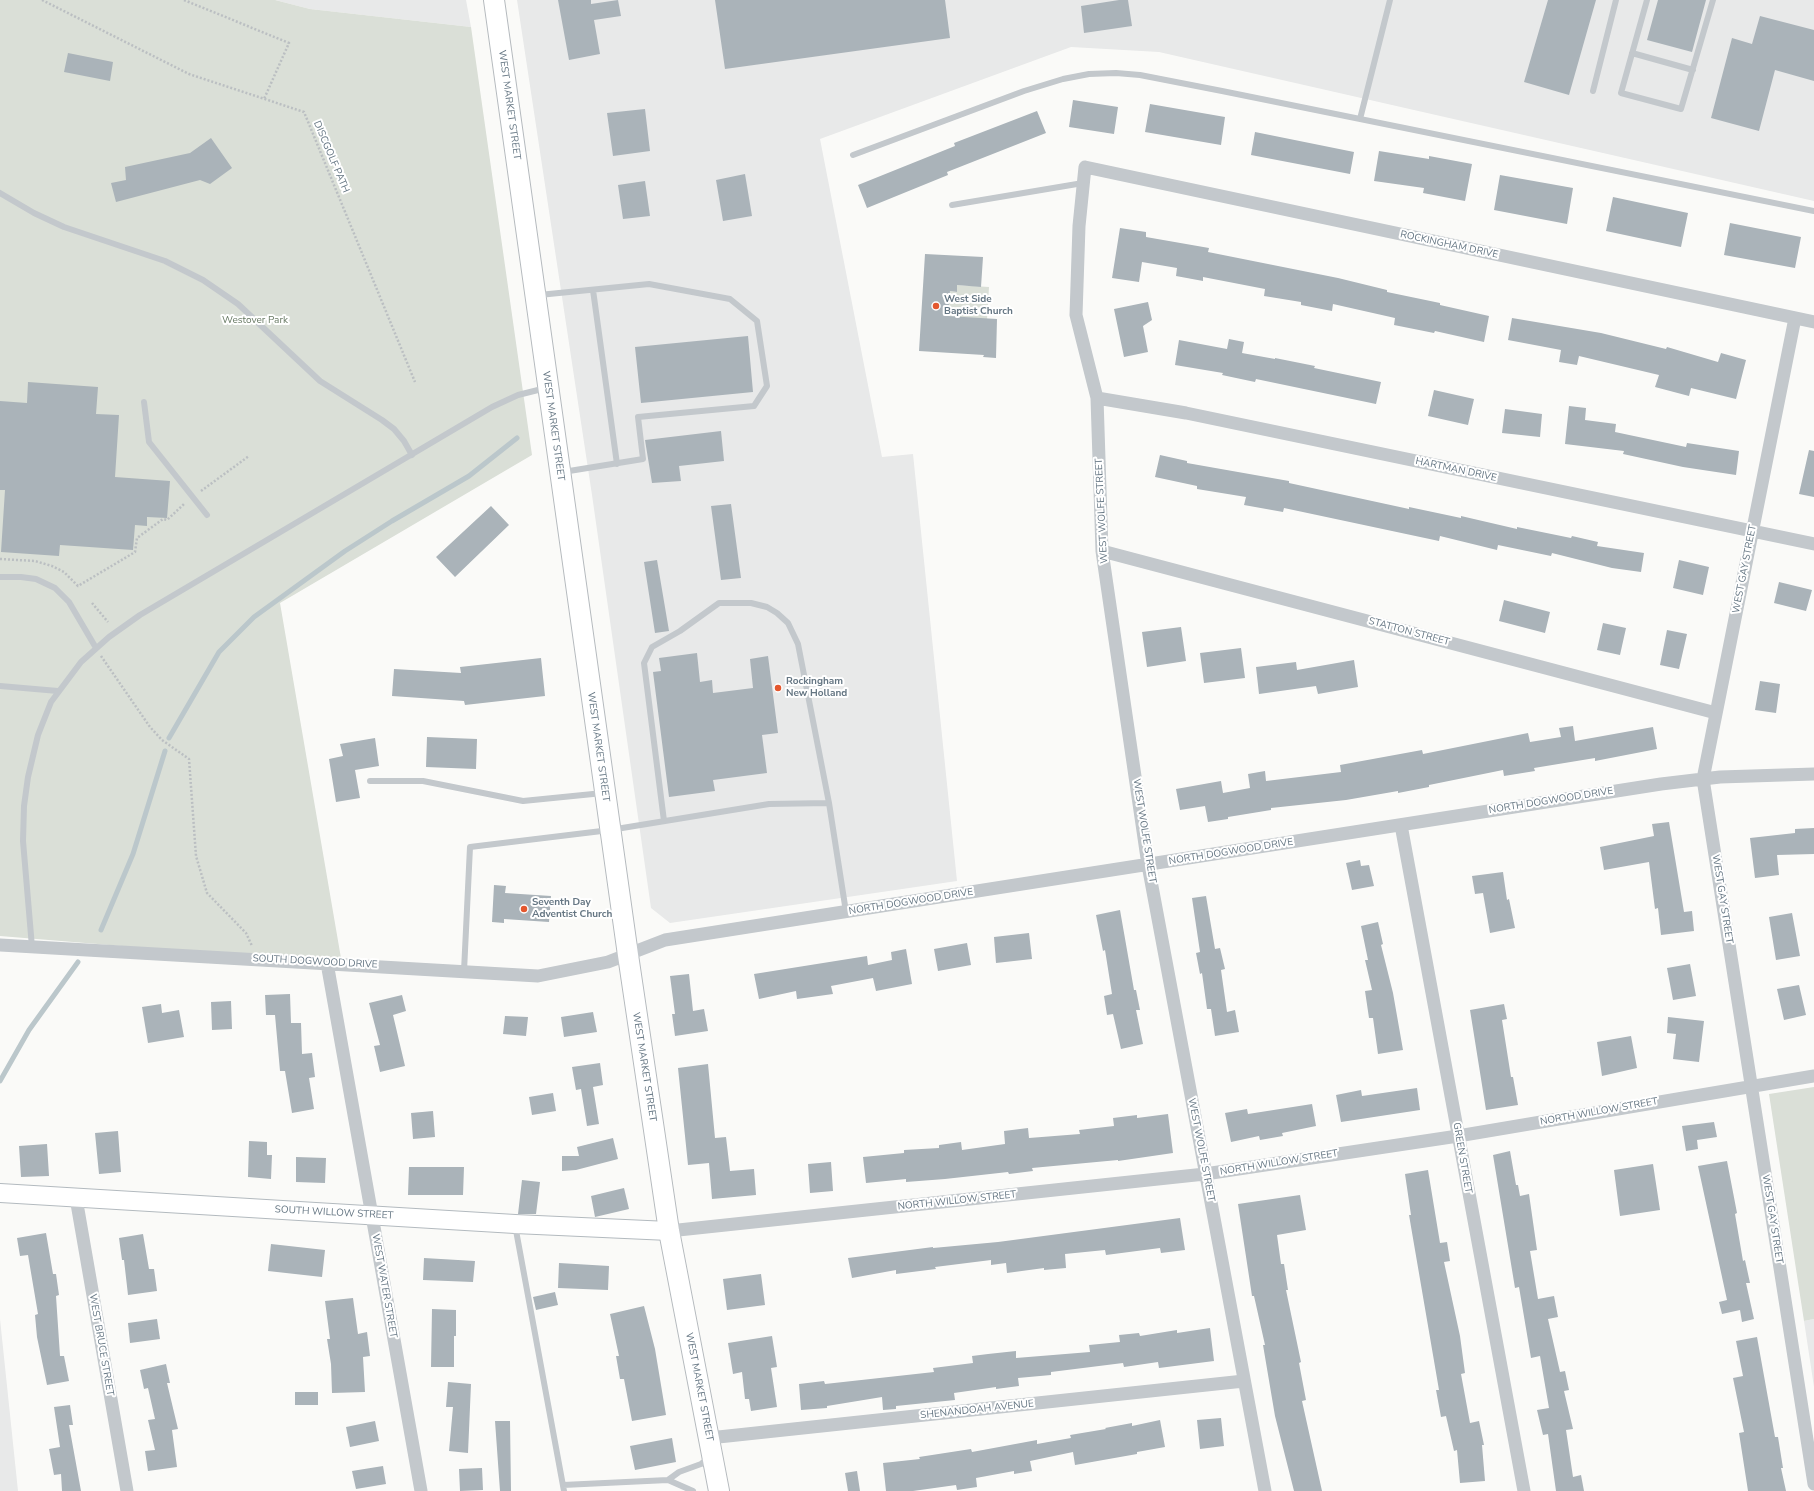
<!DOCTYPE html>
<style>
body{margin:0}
canvas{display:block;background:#fafaf8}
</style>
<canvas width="1814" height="1491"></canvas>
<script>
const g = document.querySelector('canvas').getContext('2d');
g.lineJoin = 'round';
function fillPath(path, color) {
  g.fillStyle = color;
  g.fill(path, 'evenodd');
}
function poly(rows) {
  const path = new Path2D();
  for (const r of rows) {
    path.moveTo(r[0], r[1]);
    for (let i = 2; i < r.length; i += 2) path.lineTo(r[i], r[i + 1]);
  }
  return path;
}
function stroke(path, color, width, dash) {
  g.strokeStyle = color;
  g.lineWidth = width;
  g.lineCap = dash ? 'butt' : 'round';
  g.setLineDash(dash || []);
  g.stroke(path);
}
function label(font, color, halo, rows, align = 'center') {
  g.font = font + ' "Nunito Sans",sans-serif';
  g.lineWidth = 4;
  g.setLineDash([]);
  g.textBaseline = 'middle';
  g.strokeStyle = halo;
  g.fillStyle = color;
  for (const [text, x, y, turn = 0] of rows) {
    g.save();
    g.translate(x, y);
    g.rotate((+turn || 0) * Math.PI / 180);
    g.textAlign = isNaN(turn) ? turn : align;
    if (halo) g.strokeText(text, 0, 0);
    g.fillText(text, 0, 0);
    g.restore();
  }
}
const built = poly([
 [275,0,466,0,471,27,310,9],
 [517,0,1814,0,1814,201,1159,52,1071,47,820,139,882,457,913,454,957,881,670,923,651,908,592,495],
 [0,1319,18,1491,0,1491],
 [1814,1319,1814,1387,1804,1321]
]);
const green = poly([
 [0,0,275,0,310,9,471,27,532,455,280,603,342,964,0,936],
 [957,285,989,287,987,319,942,316,950,291,957,292],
 [1814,1087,1814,1319,1804,1321,1769,1094]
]);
const stream = poly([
 [169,738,219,652,254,617,345,551,392,521,469,476,517,438],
 [101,930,133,854,165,751],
 [0,1081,29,1030,78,962]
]);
const building = poly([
 [558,0,591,0,591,4,618,0,621,16,594,20,600,54,569,60],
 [715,0,945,0,950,38,725,69],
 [1119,0,1128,0,1132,26,1084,33,1081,6],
 [1548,0,1596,0,1569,95,1524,82],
 [1658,0,1706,0,1692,52,1647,40],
 [1760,16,1814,30,1814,81,1775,70,1759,131,1711,118,1732,38,1752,44],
 [68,53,113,62,110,81,64,72],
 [1073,100,1118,107,1114,134,1069,127],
 [1150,104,1225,117,1221,145,1145,132],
 [645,109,650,151,613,156,607,113],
 [1037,111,1046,133,947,172,948,175,867,208,858,185,955,146,954,143],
 [1255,132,1354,152,1350,174,1251,155],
 [211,138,232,168,210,184,200,180,116,202,111,183,126,180,125,167,190,153],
 [1379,151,1429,159,1429,156,1472,164,1465,201,1423,193,1424,188,1374,181],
 [745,174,752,216,723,221,716,180],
 [1500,175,1573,188,1567,224,1494,210],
 [645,181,650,216,623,219,618,185],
 [1613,197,1688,213,1681,247,1606,231],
 [1730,223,1801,237,1795,268,1724,255],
 [1120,228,1146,232,1146,237,1209,248,1208,252,1338,278,1387,290,1387,292,1440,303,1440,305,1489,316,1484,342,1435,331,1434,333,1394,325,1395,318,1333,304,1332,311,1301,305,1301,302,1264,296,1265,289,1203,277,1203,281,1176,276,1177,268,1142,262,1139,282,1112,278],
 [925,254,983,257,981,287,957,285,957,292,950,291,948,316,997,319,996,358,983,357,984,355,919,351],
 [1148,302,1152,320,1143,326,1148,352,1124,357,1114,309],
 [1512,318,1601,333,1666,349,1667,347,1718,362,1721,353,1746,360,1736,399,1691,388,1689,396,1655,387,1659,375,1579,356,1577,365,1559,362,1561,350,1508,340],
 [748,336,753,392,641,403,635,347],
 [1229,339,1244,342,1242,353,1275,359,1275,358,1315,366,1314,368,1381,382,1376,404,1256,379,1255,382,1222,375,1223,373,1175,365,1179,340,1227,349],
 [28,382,98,387,96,414,119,415,115,477,170,481,167,518,147,517,147,526,135,525,133,550,60,545,59,556,1,552,5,490,0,490,0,401,27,403],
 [1434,390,1474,399,1468,425,1428,416],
 [1569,406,1586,408,1585,420,1616,424,1615,432,1686,447,1687,443,1739,451,1736,475,1683,467,1623,454,1624,451,1565,444],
 [1505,409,1542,414,1540,437,1502,433],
 [721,431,724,461,679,466,681,481,652,483,645,440],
 [1809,450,1814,451,1814,497,1799,494],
 [1160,455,1187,461,1187,463,1289,481,1289,483,1409,509,1409,507,1461,518,1461,516,1517,529,1517,527,1571,538,1572,536,1598,542,1597,546,1644,553,1641,572,1612,568,1552,553,1551,556,1498,545,1497,550,1440,536,1439,541,1284,508,1283,512,1244,505,1246,497,1197,489,1197,486,1155,477],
 [731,504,741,578,721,580,711,506],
 [491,506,509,525,455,577,436,557],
 [657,560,669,631,655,633,644,562],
 [1679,560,1709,567,1703,595,1673,588],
 [1779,582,1812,590,1806,611,1774,603],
 [1504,600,1550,612,1545,633,1499,621],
 [1603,623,1626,628,1620,655,1597,650],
 [1181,627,1186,661,1147,667,1142,632],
 [1667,630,1687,634,1679,669,1660,665],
 [1241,648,1245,678,1204,683,1200,653],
 [697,653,700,682,712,680,713,693,753,688,750,659,768,656,778,733,762,735,767,773,713,780,715,791,669,797,653,672,661,671,659,658],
 [541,658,545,696,465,705,464,701,392,696,394,669,461,673,460,667],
 [1354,660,1358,687,1318,694,1316,686,1259,694,1256,667,1296,662,1297,670],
 [1760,681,1780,684,1776,713,1755,710],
 [1573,726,1575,741,1653,727,1657,749,1595,761,1595,758,1534,768,1535,771,1504,776,1503,770,1429,785,1429,787,1398,793,1398,791,1346,800,1271,808,1271,810,1228,817,1228,819,1208,822,1205,806,1180,810,1176,789,1221,781,1223,793,1250,788,1248,774,1265,771,1266,781,1341,772,1340,765,1422,750,1423,754,1528,733,1530,742,1561,737,1559,728],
 [427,737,477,739,476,769,426,767],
 [375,738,379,766,355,770,360,798,336,802,329,759,343,756,340,744],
 [1669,822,1684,912,1692,911,1694,931,1661,935,1658,908,1655,909,1649,862,1604,870,1600,847,1654,836,1652,824],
 [1814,828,1814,854,1777,855,1779,875,1755,878,1750,838,1795,833,1795,829],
 [1360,860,1361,866,1369,865,1374,886,1352,890,1346,863],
 [1503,872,1507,900,1509,899,1515,928,1490,933,1483,893,1475,894,1472,876],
 [494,885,506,886,505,893,551,896,549,922,504,919,504,923,492,922],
 [1206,896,1215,949,1220,948,1225,969,1221,970,1227,1012,1235,1010,1239,1032,1215,1036,1211,1009,1207,1009,1202,973,1200,974,1196,953,1200,952,1192,898],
 [1120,910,1134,990,1136,990,1140,1010,1136,1010,1143,1044,1121,1049,1113,1014,1107,1015,1104,996,1112,994,1105,950,1103,951,1096,915],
 [1792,913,1800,956,1776,960,1769,917],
 [1378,922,1383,944,1381,945,1393,993,1403,1050,1378,1054,1373,1018,1369,1018,1365,991,1372,990,1365,960,1368,960,1361,926],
 [1029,933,1032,959,996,963,994,937],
 [967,943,971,965,938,971,934,949],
 [906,949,912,984,876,991,873,978,831,986,833,994,797,999,796,991,759,999,754,974,867,956,868,965,892,960,891,952],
 [1690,964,1696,996,1673,1000,1667,968],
 [689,974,693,1011,704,1009,708,1031,675,1036,672,1014,675,1014,670,976],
 [1799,985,1806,1015,1784,1020,1777,989],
 [290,994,291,1023,301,1023,302,1054,312,1053,315,1077,309,1078,314,1109,292,1113,285,1071,280,1071,275,1015,266,1015,265,995],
 [402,995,406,1011,393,1015,405,1066,380,1072,374,1046,380,1045,369,1003],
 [231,1001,232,1029,212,1030,211,1002],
 [161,1004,162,1013,179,1010,184,1037,148,1043,142,1007],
 [1504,1004,1507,1019,1502,1020,1511,1077,1513,1077,1518,1105,1486,1110,1470,1010],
 [593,1012,597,1032,564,1037,561,1017],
 [505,1016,528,1017,526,1036,503,1034],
 [1668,1017,1704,1021,1699,1062,1673,1059,1676,1034,1667,1033],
 [1631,1036,1637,1068,1602,1076,1597,1042],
 [600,1063,603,1085,593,1087,599,1124,587,1126,581,1089,576,1090,572,1067],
 [708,1064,715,1138,726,1137,730,1171,754,1169,756,1195,712,1199,709,1163,688,1165,678,1068],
 [1417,1088,1420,1110,1341,1122,1336,1095,1361,1090,1362,1096],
 [553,1093,556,1111,532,1115,529,1097],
 [1312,1104,1316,1126,1282,1133,1283,1136,1260,1140,1259,1136,1231,1142,1225,1113,1247,1109,1248,1114],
 [433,1111,435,1137,413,1139,411,1113],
 [1168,1114,1173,1153,1118,1161,1118,1160,1032,1168,1033,1171,1009,1174,1008,1172,945,1179,906,1182,906,1179,866,1183,863,1157,904,1153,904,1150,939,1148,939,1145,961,1142,962,1150,1005,1144,1004,1131,1028,1128,1029,1138,1080,1134,1079,1130,1114,1126,1113,1118,1137,1115,1137,1118],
 [1714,1122,1717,1137,1697,1140,1698,1149,1686,1151,1682,1126],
 [118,1131,121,1172,99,1174,95,1133],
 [613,1138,618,1159,576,1170,562,1171,562,1156,579,1156,577,1147],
 [249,1141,267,1142,267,1155,272,1155,271,1179,248,1177],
 [47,1144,49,1176,21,1177,19,1146],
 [1510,1151,1516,1185,1518,1185,1520,1196,1529,1194,1537,1250,1530,1251,1538,1299,1554,1296,1558,1317,1548,1319,1560,1372,1565,1371,1569,1390,1564,1391,1573,1429,1566,1430,1573,1477,1581,1475,1584,1491,1556,1491,1548,1434,1543,1435,1537,1410,1549,1408,1540,1356,1531,1358,1519,1287,1515,1288,1493,1155],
 [296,1157,326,1158,325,1183,296,1182],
 [1727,1161,1737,1213,1735,1214,1743,1261,1745,1260,1750,1283,1746,1283,1754,1319,1742,1322,1740,1310,1722,1314,1719,1302,1727,1300,1698,1166],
 [831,1162,833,1191,810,1193,808,1164],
 [1653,1164,1660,1210,1620,1216,1614,1170],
 [409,1167,464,1167,463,1195,408,1195],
 [1428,1170,1440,1243,1447,1242,1450,1261,1444,1262,1460,1336,1465,1373,1461,1374,1470,1423,1479,1421,1484,1445,1482,1445,1485,1481,1460,1483,1457,1450,1454,1451,1446,1416,1441,1417,1436,1390,1439,1390,1409,1215,1411,1215,1405,1174],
 [522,1180,540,1182,536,1214,518,1214],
 [624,1188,629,1209,595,1217,591,1196],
 [1300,1195,1306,1230,1277,1235,1281,1264,1284,1264,1288,1290,1286,1290,1301,1362,1299,1363,1306,1400,1302,1401,1322,1491,1294,1491,1275,1416,1263,1345,1265,1345,1254,1296,1252,1296,1238,1204],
 [1180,1218,1185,1250,1161,1253,1160,1248,1106,1255,1105,1250,1065,1254,1066,1268,1044,1270,1044,1268,1007,1273,1006,1263,991,1265,991,1260,935,1267,936,1269,896,1274,896,1270,852,1278,848,1258,933,1247,933,1248,998,1242],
 [46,1233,53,1274,56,1274,59,1295,56,1296,60,1356,64,1356,69,1381,47,1385,37,1337,35,1315,38,1314,28,1255,20,1256,17,1238],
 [143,1234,149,1269,154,1269,157,1291,128,1295,124,1260,122,1260,119,1238],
 [271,1244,325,1250,322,1277,268,1271],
 [424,1258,475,1261,473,1282,423,1280],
 [559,1263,609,1266,608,1290,558,1288],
 [761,1274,765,1305,727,1310,723,1279],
 [555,1292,558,1305,536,1310,533,1297],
 [353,1298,358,1334,367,1332,370,1356,363,1357,365,1392,332,1393,331,1364,327,1339,330,1339,325,1301],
 [644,1306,655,1349,666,1415,632,1421,624,1379,620,1379,616,1356,619,1356,610,1314],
 [432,1309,456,1310,456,1336,454,1336,454,1367,431,1367],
 [157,1319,160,1339,130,1343,128,1323],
 [1210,1328,1214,1361,1159,1368,1158,1362,1124,1367,1123,1363,1051,1372,1051,1375,1018,1378,1019,1386,996,1389,996,1387,954,1393,955,1400,896,1406,896,1409,883,1410,882,1397,827,1406,827,1408,801,1410,799,1384,824,1381,825,1384,934,1372,933,1368,973,1363,972,1356,988,1354,1016,1351,1016,1358,1090,1352,1089,1345,1120,1342,1119,1335,1139,1333,1140,1336,1177,1330,1177,1333],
 [772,1336,777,1367,771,1368,777,1407,751,1411,749,1399,745,1399,742,1372,733,1374,728,1343],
 [1757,1337,1775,1437,1778,1437,1783,1468,1781,1468,1786,1491,1748,1491,1739,1433,1744,1432,1733,1378,1743,1376,1736,1341],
 [166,1364,170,1383,167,1383,178,1429,172,1430,177,1467,148,1471,145,1451,155,1450,148,1420,155,1419,148,1388,144,1389,140,1370],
 [448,1382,471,1384,468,1453,449,1451,453,1407,446,1407],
 [295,1392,318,1392,318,1405,295,1405],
 [70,1405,73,1425,69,1425,81,1491,62,1491,61,1474,54,1475,49,1449,60,1447,54,1407],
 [1221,1418,1224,1446,1200,1449,1197,1420],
 [1160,1420,1165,1447,1137,1452,1137,1454,1075,1465,1073,1452,1030,1461,1032,1471,1014,1474,1014,1471,976,1478,977,1487,957,1490,956,1485,913,1491,886,1491,883,1463,920,1459,919,1457,971,1449,972,1452,1037,1440,1037,1444,1071,1438,1070,1435,1106,1429,1105,1428,1132,1423,1132,1426],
 [375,1421,379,1441,350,1447,346,1427],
 [495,1421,510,1421,511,1491,500,1491],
 [672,1438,676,1462,635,1470,630,1446],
 [383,1466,386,1484,356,1489,352,1471],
 [482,1468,483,1490,460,1491,459,1469],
 [857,1471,860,1491,848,1491,845,1473]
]);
const path = poly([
 [42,0,189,74,304,112,415,382],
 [184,0,289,43,264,99],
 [201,491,249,456],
 [0,559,35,561,52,566,64,572,78,586,135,552,137,538,163,519,167,520,184,504],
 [92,603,108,622],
 [101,656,150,727,162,740,189,759,196,856,207,893,246,933,252,946]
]);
const lane = poly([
 [1647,0,1621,93,1681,109,1713,0],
 [1632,53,1693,70],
 [1593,91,1616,0],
 [1360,119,1390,0],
 [853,155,1024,91,1063,79,1089,74,1116,73,1140,75,1222,91,1814,211],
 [0,193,34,213,64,227,165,261,203,280,238,304,320,381,382,420,394,429,404,441,412,455],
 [952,205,1083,183],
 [593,290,617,464],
 [539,295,649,284,730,299,757,321,767,386,754,406,638,417,643,459,563,472],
 [144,402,149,442,207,515],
 [0,577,21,577,36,579,55,588,69,602,96,648],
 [0,686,58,691],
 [370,781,423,781,523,801,603,793],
 [664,821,644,663,652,647,680,631,719,603,751,603,767,607,777,613,788,623,798,644,829,803,846,912],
 [32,947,23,841,24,806,28,777,38,735,51,702,81,662,109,637,140,615,492,407,518,395,546,388],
 [464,971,470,847,610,830,769,804,829,803],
 [515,1225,564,1491],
 [563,1485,668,1480],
 [693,1491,668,1480,679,1472,701,1464,709,1458]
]);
const street = poly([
 [1795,318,1703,779,1814,1484],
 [1097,398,1186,413,1814,544],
 [1102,551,1716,713],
 [1401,825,1524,1491],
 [0,945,538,976,608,962,665,940,875,907,1661,784,1720,777,1814,774],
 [327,963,421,1491],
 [76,1198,127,1491],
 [669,1231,1205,1174,1458,1136,1814,1076],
 [709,1438,1244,1381],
 [1265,1491,1148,865,1102,551,1097,398,1076,315,1079,226,1085,167,1814,322]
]);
const secondary = poly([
 [0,1193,515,1224,669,1231]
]);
const primary = poly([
 [494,0,628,955,669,1231,719,1491]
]);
const markers = [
 [936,306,4,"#e4572e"],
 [778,688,4,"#e4572e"],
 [524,909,4,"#e4572e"]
];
const streetNames = [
 ["WEST MARKET STREET",509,105,82],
 ["DISCGOLF PATH",331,157,67],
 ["ROCKINGHAM DRIVE",1449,245,12],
 ["WEST MARKET STREET",553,426,82],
 ["HARTMAN DRIVE",1456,470,12],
 ["WEST WOLFE STREET",1102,511,-93],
 ["WEST GAY STREET",1745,569,-79],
 ["STATTON STREET",1409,632,15],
 ["WEST MARKET STREET",598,747,82],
 ["NORTH DOGWOOD DRIVE",1551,801,-9],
 ["WEST WOLFE STREET",1144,831,81],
 ["NORTH DOGWOOD DRIVE",1231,852,-9],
 ["WEST GAY STREET",1722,899,81],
 ["NORTH DOGWOOD DRIVE",911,902,-9],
 ["SOUTH DOGWOOD DRIVE",315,962,3],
 ["WEST MARKET STREET",644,1067,81],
 ["NORTH WILLOW STREET",1599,1112,-10],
 ["WEST WOLFE STREET",1201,1150,79],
 ["GREEN STREET",1462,1158,80],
 ["NORTH WILLOW STREET",1279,1163,-9],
 ["NORTH WILLOW STREET",957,1201,-6],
 ["SOUTH WILLOW STREET",334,1213,3],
 ["WEST GAY STREET",1772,1219,81],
 ["WEST WATER STREET",384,1286,80],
 ["WEST BRUCE STREET",101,1345,80],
 ["WEST MARKET STREET",699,1387,79],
 ["SHENANDOAH AVENUE",977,1410,-6]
];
const poiNames = [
 ["West Side",944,300],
 ["Baptist Church",944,312],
 ["Rockingham",786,682],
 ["New Holland",786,694],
 ["Seventh Day",532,903],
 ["Adventist Church",532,915]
];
const parkNames = [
 ["Westover Park",255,321]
];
fillPath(built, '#e8e9e9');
fillPath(green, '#dadfd7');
stroke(stream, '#bbc7cb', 5);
fillPath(building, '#aab3b9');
stroke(secondary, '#b3babf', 20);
stroke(primary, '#b5babe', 22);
stroke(path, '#bbbfc2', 2.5, [2, 2]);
stroke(lane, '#c3c8cc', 6);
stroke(street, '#c3c8cc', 13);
stroke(secondary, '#fff', 18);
stroke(primary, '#fff', 20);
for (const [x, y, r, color] of markers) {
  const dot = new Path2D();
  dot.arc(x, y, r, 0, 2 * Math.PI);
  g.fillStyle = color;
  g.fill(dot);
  stroke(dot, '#fff', 1.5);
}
label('10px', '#657683', '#fff', streetNames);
label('bold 10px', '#657683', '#fff', poiNames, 'left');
label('10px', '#687a64', '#fff', parkNames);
</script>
